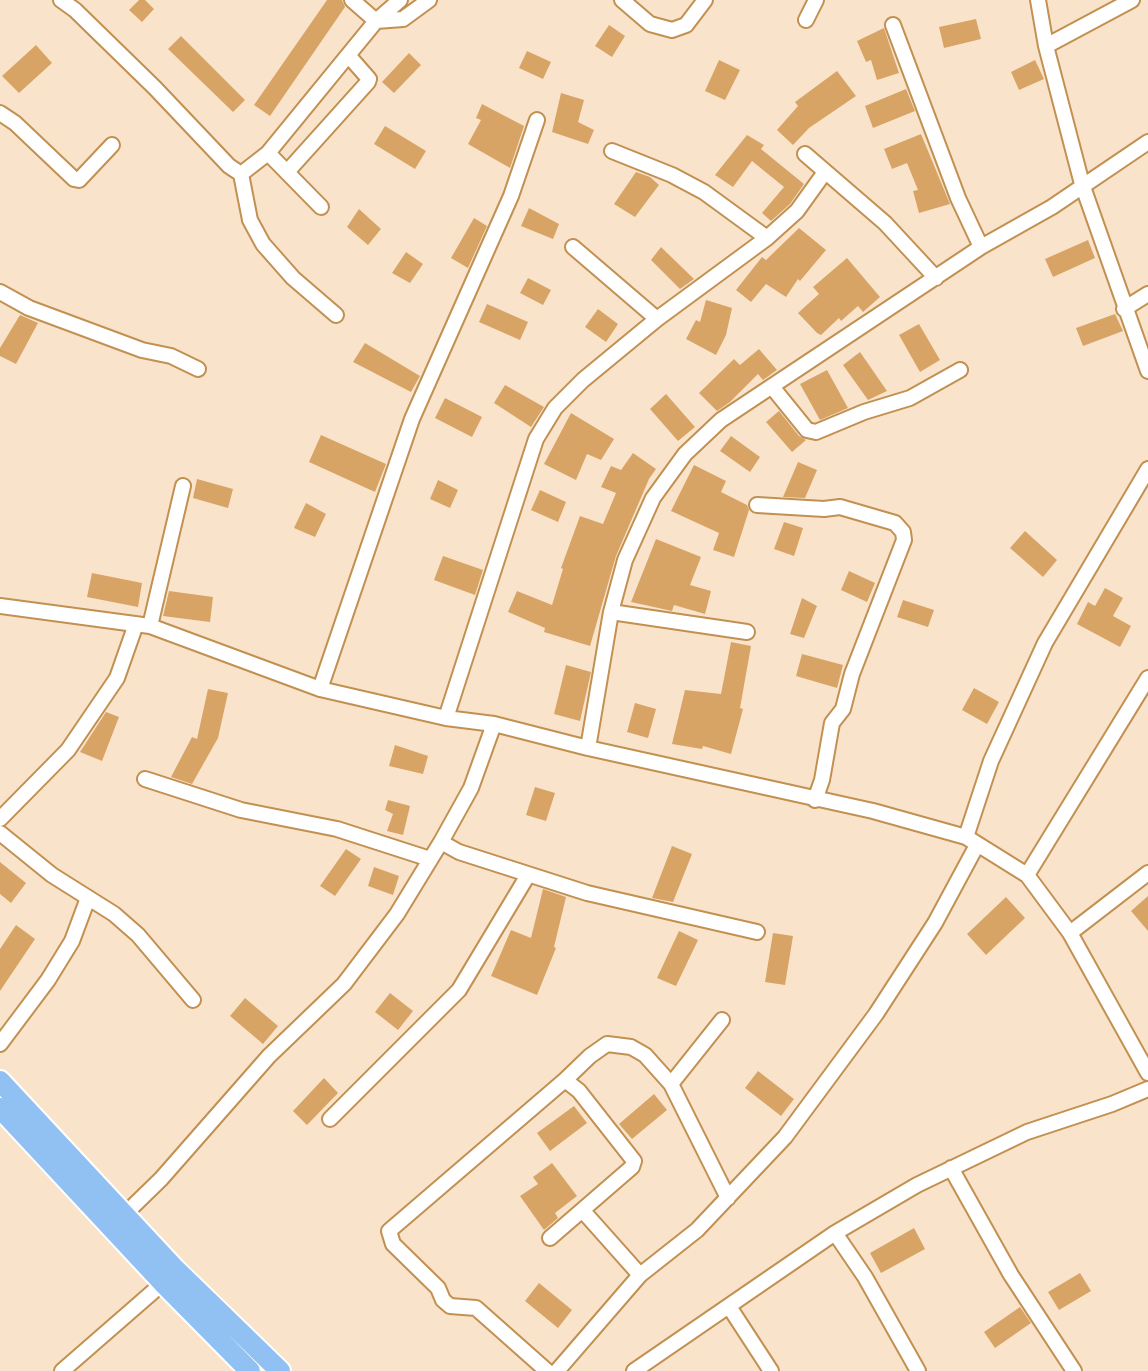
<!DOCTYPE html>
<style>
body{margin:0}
canvas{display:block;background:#f9e4cb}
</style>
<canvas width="1148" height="1371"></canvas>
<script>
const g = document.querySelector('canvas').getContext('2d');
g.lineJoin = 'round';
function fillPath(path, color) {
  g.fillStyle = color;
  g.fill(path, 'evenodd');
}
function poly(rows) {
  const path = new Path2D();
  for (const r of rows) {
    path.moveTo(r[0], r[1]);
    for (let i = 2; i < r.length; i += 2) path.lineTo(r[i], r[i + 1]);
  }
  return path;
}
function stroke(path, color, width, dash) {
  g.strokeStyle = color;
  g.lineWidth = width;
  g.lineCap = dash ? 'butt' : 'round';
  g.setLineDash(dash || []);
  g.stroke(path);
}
const building = poly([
 [139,0,145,0,154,9,142,22,129,10],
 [327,0,342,0,345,7,270,116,254,105],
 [976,19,981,39,944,48,939,27],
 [609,25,625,36,612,57,595,46],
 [884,28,899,73,877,80,871,60,866,62,857,41],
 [181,36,245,100,233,112,168,49],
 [36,45,52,63,19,93,2,76],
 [527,51,551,62,543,79,519,68],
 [409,53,421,65,394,93,382,82],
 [719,60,740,70,725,100,705,91],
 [1035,60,1044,79,1019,90,1011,72],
 [837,71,856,96,809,128,793,145,777,130,798,106,795,102],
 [906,89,915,111,873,128,865,106],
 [561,93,584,100,578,122,594,130,588,144,552,132],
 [482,104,524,126,510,168,468,144,481,120,476,118],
 [385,126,426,151,415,169,374,144],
 [921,134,950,204,919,213,913,191,918,190,907,163,892,169,884,149],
 [747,135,764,145,761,149,804,184,790,204,771,221,762,213,784,187,752,161,733,187,715,175],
 [636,172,650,177,659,185,635,217,614,204],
 [529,208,559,224,553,239,521,226],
 [359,209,381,229,368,245,347,227],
 [474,218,487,226,468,268,451,258],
 [799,228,826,250,800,281,798,279,786,297,766,284,751,302,736,290,762,257,766,260],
 [1088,240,1095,258,1053,277,1045,259],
 [661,247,694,279,680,289,651,260],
 [406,252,423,264,410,283,392,273],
 [847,258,880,297,863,312,858,306,841,321,839,318,821,335,817,333,798,313,819,294,813,287],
 [528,278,551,290,543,305,520,293],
 [706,300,732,308,726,335,716,355,686,339,696,320,700,322],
 [487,304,528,322,520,340,479,322],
 [598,309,618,324,606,342,585,327],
 [1115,314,1123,331,1083,346,1076,328],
 [20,315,38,323,16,364,0,356,0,348],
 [919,324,940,360,920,372,899,335],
 [365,343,420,376,411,392,353,362],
 [759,349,777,370,763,380,758,374,730,402,717,411,699,393,734,359,740,365],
 [860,352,887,391,868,400,843,365],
 [827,370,848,408,820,420,800,384],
 [505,385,544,407,531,427,494,403],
 [666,394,695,427,678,441,650,409],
 [445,398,482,417,472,437,435,418],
 [779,411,799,436,806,440,792,452,766,422],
 [571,413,614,439,601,460,587,454,576,480,544,464],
 [321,435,386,464,375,492,309,462],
 [731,436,760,457,750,472,720,451],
 [633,453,656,469,649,479,616,556,590,646,544,632,545,628,508,612,517,591,552,605,563,569,561,568,580,516,603,524,616,493,601,487,611,466,621,470],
 [798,462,817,470,805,498,783,497],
 [694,465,726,481,721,492,747,505,749,510,734,557,713,550,719,533,671,511],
 [197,479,233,489,228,508,193,498],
 [438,480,458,490,450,508,430,499],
 [540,490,566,502,558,522,531,510],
 [306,503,326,514,315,537,294,528],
 [784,522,803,528,794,556,774,549],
 [1025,531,1057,560,1043,577,1010,548],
 [656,539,701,557,690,585,711,591,705,614,674,605,672,611,631,602],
 [443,556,483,570,475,595,434,580],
 [849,571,875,583,867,602,841,590],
 [92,573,142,583,138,607,87,597],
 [1105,588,1123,598,1113,616,1131,626,1120,647,1077,624,1088,602,1095,606],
 [169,591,213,597,210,622,163,616],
 [802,598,817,606,804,638,790,634],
 [903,600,934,610,928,627,897,617],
 [731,642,751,646,740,708,743,709,731,754,703,746,702,749,672,744,685,690,721,694],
 [802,654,843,665,837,688,796,676],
 [566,665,591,672,580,721,554,714],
 [974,688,999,702,987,724,962,710],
 [208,689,228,693,218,738,192,784,171,777,192,737,197,739],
 [635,703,656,709,648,738,627,732],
 [106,712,119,717,102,761,80,752],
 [395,745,428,756,423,774,389,766],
 [535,787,555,793,546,821,526,815],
 [388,800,410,806,403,835,387,831,393,814,385,810],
 [672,846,692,854,673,902,652,898],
 [346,849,361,859,335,896,320,886],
 [0,862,26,883,11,903,0,894],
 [374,867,399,876,393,895,368,886],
 [543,889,566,897,554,947,556,948,537,995,491,976,511,930,531,938],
 [1148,896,1148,931,1131,911],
 [1006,897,1025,918,986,955,967,934],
 [16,925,35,939,0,991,0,949],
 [679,931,698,940,676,986,657,978],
 [773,933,793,936,785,985,765,982],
 [390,993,413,1011,398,1030,375,1012],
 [245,998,278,1026,263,1044,230,1016],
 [758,1071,794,1099,781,1116,745,1088],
 [324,1078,338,1093,307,1125,293,1111],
 [654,1094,667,1110,632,1139,619,1124],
 [574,1106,587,1123,550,1151,537,1133],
 [552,1163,577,1196,555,1213,558,1218,544,1230,520,1196,538,1184,533,1177],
 [914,1228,925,1249,881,1273,870,1253],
 [1080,1273,1091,1291,1059,1310,1048,1292],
 [539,1283,572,1310,558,1328,525,1301],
 [1020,1307,1031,1323,995,1348,984,1332]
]);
const minor = poly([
 [61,0,75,10,155,88,229,166,241,174,268,153,376,21,400,0],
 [352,0,376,21,403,19,429,0],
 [622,0,650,24,672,30,686,25,705,0],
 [1038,0,1046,46,1082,184,1148,371],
 [806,20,816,0],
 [893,25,958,198,981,247],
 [1046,46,1132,0],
 [0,113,15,123,74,179,79,180,112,145],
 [612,151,672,175,704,192,767,238],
 [268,153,321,207],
 [805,154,885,223,936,278],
 [287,172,368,82,369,79,348,55],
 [241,174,250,220,263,244,293,278,336,315],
 [573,247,657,319],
 [0,292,29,308,142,350,171,356,198,369],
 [1124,309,1148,294],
 [773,388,807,430,816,432,864,412,910,398,960,370],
 [757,505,824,509,840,507,895,523,903,532,904,540,852,674,843,709,832,723,822,780,815,800],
 [0,606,150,626,320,689,446,718,494,724,588,748,873,811,966,837,1027,875,1070,933,1148,1073],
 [611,612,747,632],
 [150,626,183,486],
 [320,689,412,419,511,196,537,120],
 [446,718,536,439,555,408,583,380,657,319,767,238,797,211,825,172],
 [588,748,611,612,625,560,653,498,685,454,721,420,981,247,1052,207,1148,142],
 [145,779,241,810,337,829,430,859],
 [0,819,68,750,117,678,136,624],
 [0,833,52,875,114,914,138,935,193,1000],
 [966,837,991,761,1045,643,1148,469],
 [441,842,459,852,587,893,757,932],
 [1027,875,1148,678],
 [1070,933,1148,873],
 [0,1044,48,980,72,941,88,898],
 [671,1084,722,1020],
 [330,1119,459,990,528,875],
 [951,1168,1011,1275,1074,1371],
 [583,1211,640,1275],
 [124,1215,161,1179,269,1056,344,984,397,914,441,842,471,788,494,724],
 [835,1233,865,1277,918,1371],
 [550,1238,632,1167,634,1161,579,1091,565,1080],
 [730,1308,771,1371],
 [62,1371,163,1283],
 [547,1371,476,1308,450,1306,443,1300,438,1288,393,1244,389,1231,565,1080,590,1056,607,1044,631,1047,645,1055,671,1084,728,1198],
 [557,1371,640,1275,697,1230,785,1137,876,1014,935,923,977,845],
 [634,1371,835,1233,917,1185,1027,1132,1112,1104,1148,1089]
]);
const highway = poly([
 [0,1081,175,1269,280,1371],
 [0,1108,163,1283,250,1371]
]);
fillPath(building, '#d8a466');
stroke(minor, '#c29051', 18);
stroke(highway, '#fff', 24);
stroke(minor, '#fff', 14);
stroke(highway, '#91c0f2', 20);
</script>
